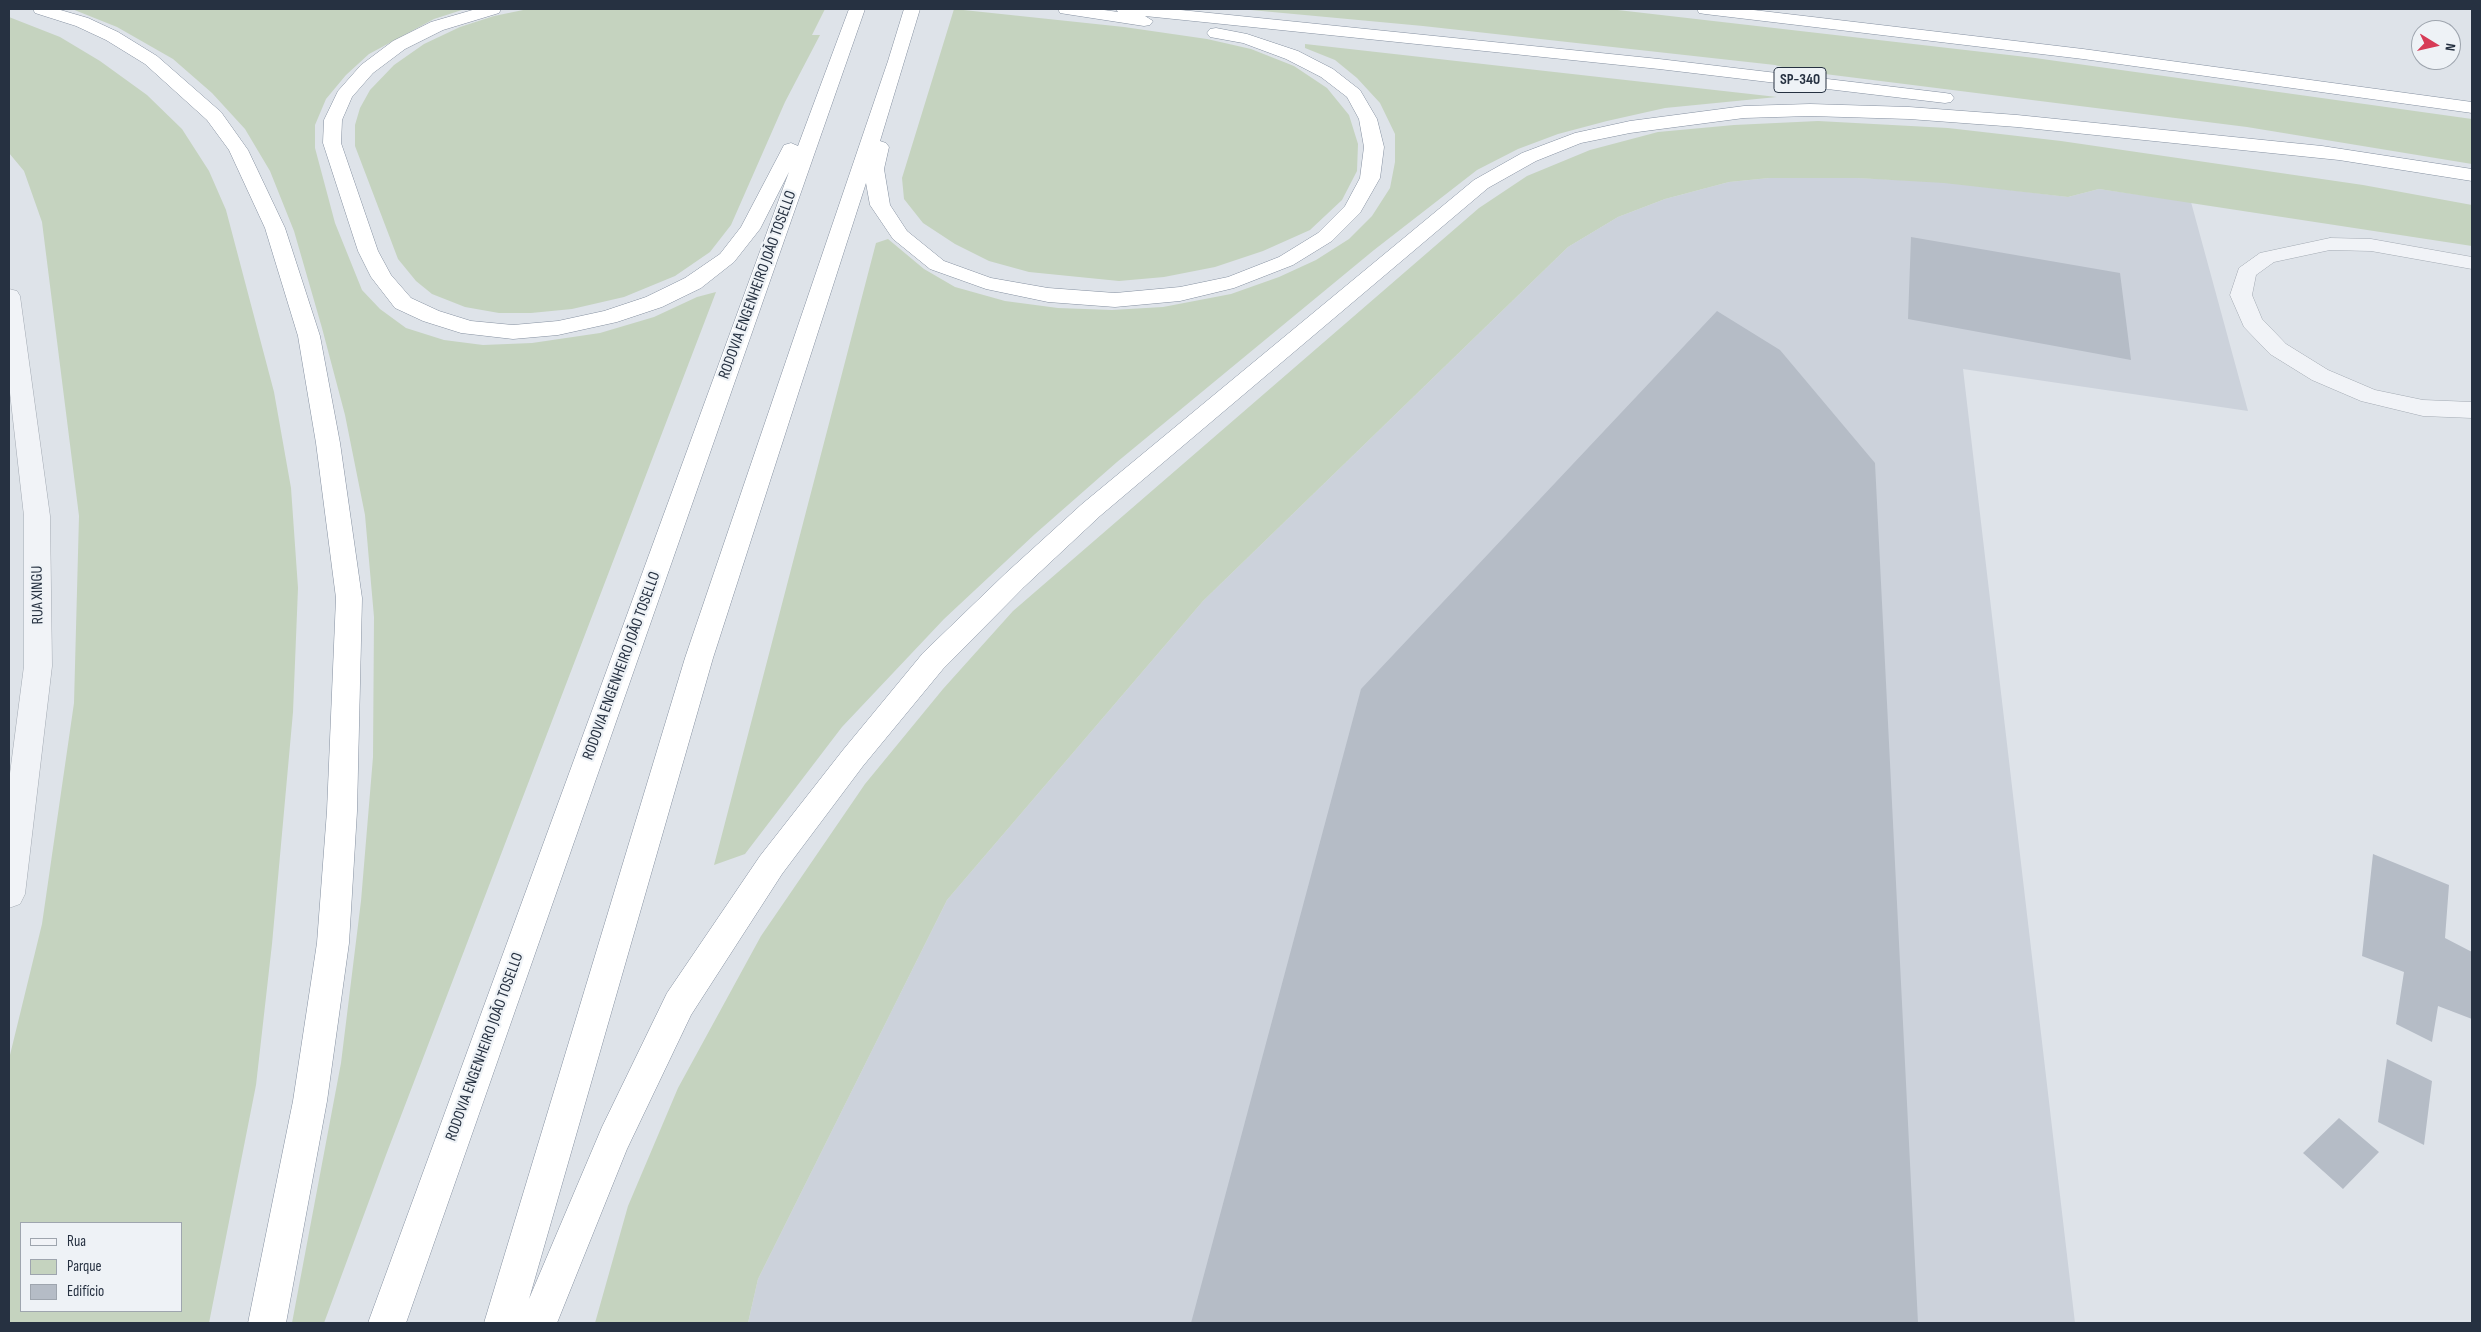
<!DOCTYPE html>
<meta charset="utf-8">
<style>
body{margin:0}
#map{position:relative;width:2481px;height:1332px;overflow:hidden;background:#dee3e9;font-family:"Sofia Sans Condensed",sans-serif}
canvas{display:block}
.frame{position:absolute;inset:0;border:10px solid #263141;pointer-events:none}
.legend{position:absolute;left:20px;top:1222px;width:162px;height:90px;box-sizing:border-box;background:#eef2f6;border:1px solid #9ea5ae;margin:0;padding:6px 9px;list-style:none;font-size:15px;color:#263141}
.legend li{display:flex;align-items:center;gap:10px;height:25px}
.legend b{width:25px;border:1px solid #9ea5ae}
.north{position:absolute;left:2411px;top:20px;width:50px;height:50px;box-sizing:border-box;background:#eef2f6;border:1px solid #9ea5ae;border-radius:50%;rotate:99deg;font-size:14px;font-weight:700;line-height:20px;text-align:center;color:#263141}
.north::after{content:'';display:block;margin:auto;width:18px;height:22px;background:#d73b56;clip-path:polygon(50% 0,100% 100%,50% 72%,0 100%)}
</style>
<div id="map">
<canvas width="2481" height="1332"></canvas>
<div class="frame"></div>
<ul class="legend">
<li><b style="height:6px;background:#f1f3f7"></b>Rua</li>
<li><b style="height:14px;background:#c5d3bf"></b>Parque</li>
<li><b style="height:14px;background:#b5bcc6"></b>Edifício</li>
</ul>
<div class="north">N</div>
</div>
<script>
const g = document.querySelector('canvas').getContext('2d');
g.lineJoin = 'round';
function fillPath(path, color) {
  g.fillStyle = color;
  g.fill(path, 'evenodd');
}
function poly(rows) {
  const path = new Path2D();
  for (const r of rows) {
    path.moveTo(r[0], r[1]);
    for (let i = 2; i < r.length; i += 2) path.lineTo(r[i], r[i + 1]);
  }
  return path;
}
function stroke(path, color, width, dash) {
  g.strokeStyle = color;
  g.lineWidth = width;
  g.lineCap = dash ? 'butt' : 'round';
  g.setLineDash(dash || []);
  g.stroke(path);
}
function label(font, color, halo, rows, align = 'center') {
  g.font = font + ' "Sofia Sans Condensed",sans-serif';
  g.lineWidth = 4.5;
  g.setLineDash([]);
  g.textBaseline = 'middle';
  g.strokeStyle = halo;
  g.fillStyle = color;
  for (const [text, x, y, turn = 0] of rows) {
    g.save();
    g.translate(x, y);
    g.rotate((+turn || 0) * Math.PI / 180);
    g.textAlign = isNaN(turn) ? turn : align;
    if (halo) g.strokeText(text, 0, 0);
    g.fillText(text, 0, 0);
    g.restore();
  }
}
const built = poly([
 [1769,178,1857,178,1944,182,2068,197,2099,189,2191,202,2248,411,1963,369,2075,1323,748,1323,758,1279,947,900,1203,601,1568,247,1618,217,1665,199,1729,182]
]);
const green = poly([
 [72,9,465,9,434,19,369,54,346,75,326,99,315,125,315,148,335,223,362,290,380,309,406,328,444,340,483,345,532,343,600,333,654,317,697,297,716,292,386,1155,324,1323,292,1323,341,1063,361,901,373,757,374,617,365,515,345,415,322,328,294,231,270,171,245,129,212,93,173,59,117,27],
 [528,9,825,9,812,35,820,35,785,102,731,225,710,252,675,276,624,297,572,309,531,313,499,313,465,307,432,294,416,281,398,259,355,146,355,125,360,108,370,90,394,65,424,44,460,27,494,16],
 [954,9,1124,27,1207,39,1251,49,1294,66,1327,88,1349,115,1358,144,1357,171,1342,200,1310,230,1263,251,1215,267,1164,277,1119,281,1029,272,989,261,955,244,923,223,904,199,902,178],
 [1240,9,1609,9,2035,58,2472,119,2472,164,2247,127,1793,70,1775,65,1423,26],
 [9,17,60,37,100,61,147,95,182,129,209,171,226,210,274,392,291,488,298,588,293,712,272,944,256,1085,209,1323,9,1323,9,1059,42,924,74,703,79,516,42,222,24,171,9,153],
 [181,1223,181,1311,21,1311,21,1223],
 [1305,44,1777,97,1665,108,1607,121,1558,134,1518,149,1477,170,1374,250,1117,462,1035,534,944,619,842,727,745,854,714,865,876,243,888,239,924,269,955,287,1005,301,1058,308,1112,310,1163,307,1231,294,1279,277,1316,260,1349,239,1372,216,1390,188,1395,162,1395,134,1380,103,1357,78,1335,60,1305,48],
 [1818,121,1948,128,2061,141,2363,185,2472,205,2472,246,2099,189,2068,197,1944,183,1857,178,1769,178,1729,182,1665,199,1618,217,1568,247,1203,601,947,900,758,1279,748,1323,595,1323,628,1206,678,1088,761,936,865,784,943,689,1013,611,1479,208,1527,176,1590,150,1658,132,1734,125]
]);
const building = poly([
 [1911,237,2120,273,2131,360,1908,319],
 [1717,311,1780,350,1875,463,1918,1323,1191,1323,1361,689],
 [2373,854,2449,885,2445,938,2472,952,2472,1019,2438,1006,2432,1042,2396,1024,2404,972,2362,956],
 [2387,1059,2432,1081,2424,1145,2378,1122],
 [2339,1118,2379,1152,2343,1189,2303,1153]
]);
const minor = poly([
 [2330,238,2371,239,2472,257,2472,269,2371,251,2330,250,2274,262,2256,275,2252,295,2262,319,2286,344,2328,370,2375,390,2423,400,2472,402,2472,418,2423,416,2361,401,2312,380,2270,354,2244,327,2230,295,2239,268,2260,253,2330,238],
 [9,289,17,291,20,296,50,516,52,666,25,894,20,904,9,908,9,781,24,666,24,516,9,384,9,289]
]);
const highway = poly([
 [33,9,57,9,88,18,118,32,157,56,221,112,248,150,285,228,320,336,340,443,362,598,357,811,349,943,327,1101,286,1323,248,1323,293,1101,317,943,327,811,336,598,316,443,298,336,265,228,229,150,207,120,145,64,106,40,76,26,35,13,33,9],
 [476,9,501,9,499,13,443,30,405,49,373,73,352,97,342,120,341,143,378,251,391,275,411,298,439,311,471,321,513,325,558,321,604,311,646,297,685,278,720,254,741,227,784,145,791,143,798,146,849,9,865,9,406,1323,368,1323,789,172,760,229,734,262,701,288,662,307,617,322,558,335,513,339,461,333,423,321,395,308,371,277,358,251,323,143,324,120,338,91,361,65,393,41,431,22,476,9],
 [904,9,920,9,880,141,886,143,889,147,884,169,890,205,907,231,944,261,991,278,1048,288,1115,293,1180,287,1228,277,1279,257,1318,233,1345,206,1360,178,1364,147,1359,119,1347,97,1321,77,1286,59,1243,43,1210,37,1207,33,1210,29,1216,28,1247,34,1298,51,1333,69,1360,90,1377,119,1384,147,1380,178,1360,213,1332,241,1293,265,1234,288,1180,301,1115,307,1048,302,986,289,930,269,893,239,870,205,866,183,713,658,529,1299,602,1127,667,993,760,856,843,750,923,653,1006,573,1082,504,1474,180,1522,153,1575,133,1630,121,1744,106,1810,104,1909,107,2017,115,2322,146,2472,169,2472,181,2339,160,2017,127,1909,119,1810,116,1744,118,1630,133,1581,143,1536,161,1488,188,1100,516,1024,587,943,669,863,766,782,874,691,1015,627,1149,557,1323,484,1323,685,658,888,61,904,9],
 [1058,9,1097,9,1118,12,1116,9,1171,9,1659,59,1945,93,1951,94,1954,98,1951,102,1945,103,1659,69,1145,16,1153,21,1150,25,1144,26,1066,14,1060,13,1058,9],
 [1697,9,1745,9,2083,49,2472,102,2472,113,2083,59,1705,14,1699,13,1697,9]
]);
const shields = [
 [1800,80,52]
];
const shieldNames = [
 ["SP-340",1800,80]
];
const streetNames = [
 ["RODOVIA ENGENHEIRO JOÃO TOSELLO",758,285,-70],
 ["RUA XINGU",38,595,-91],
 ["RODOVIA ENGENHEIRO JOÃO TOSELLO",622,666,-70],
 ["RODOVIA ENGENHEIRO JOÃO TOSELLO",485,1047,-70]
];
fillPath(built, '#ccd2db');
fillPath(green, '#c5d3bf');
fillPath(building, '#b5bcc6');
stroke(minor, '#a3aab3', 1);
stroke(highway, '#8590a0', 1);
fillPath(minor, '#f1f3f7');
fillPath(highway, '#fff');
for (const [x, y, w] of shields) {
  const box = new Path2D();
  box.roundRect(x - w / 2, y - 12.5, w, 25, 4);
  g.fillStyle = '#eef2f6';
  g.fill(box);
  stroke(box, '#263141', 1);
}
label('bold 15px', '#263141', null, shieldNames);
label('16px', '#263141', '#eef2f6', streetNames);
</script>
